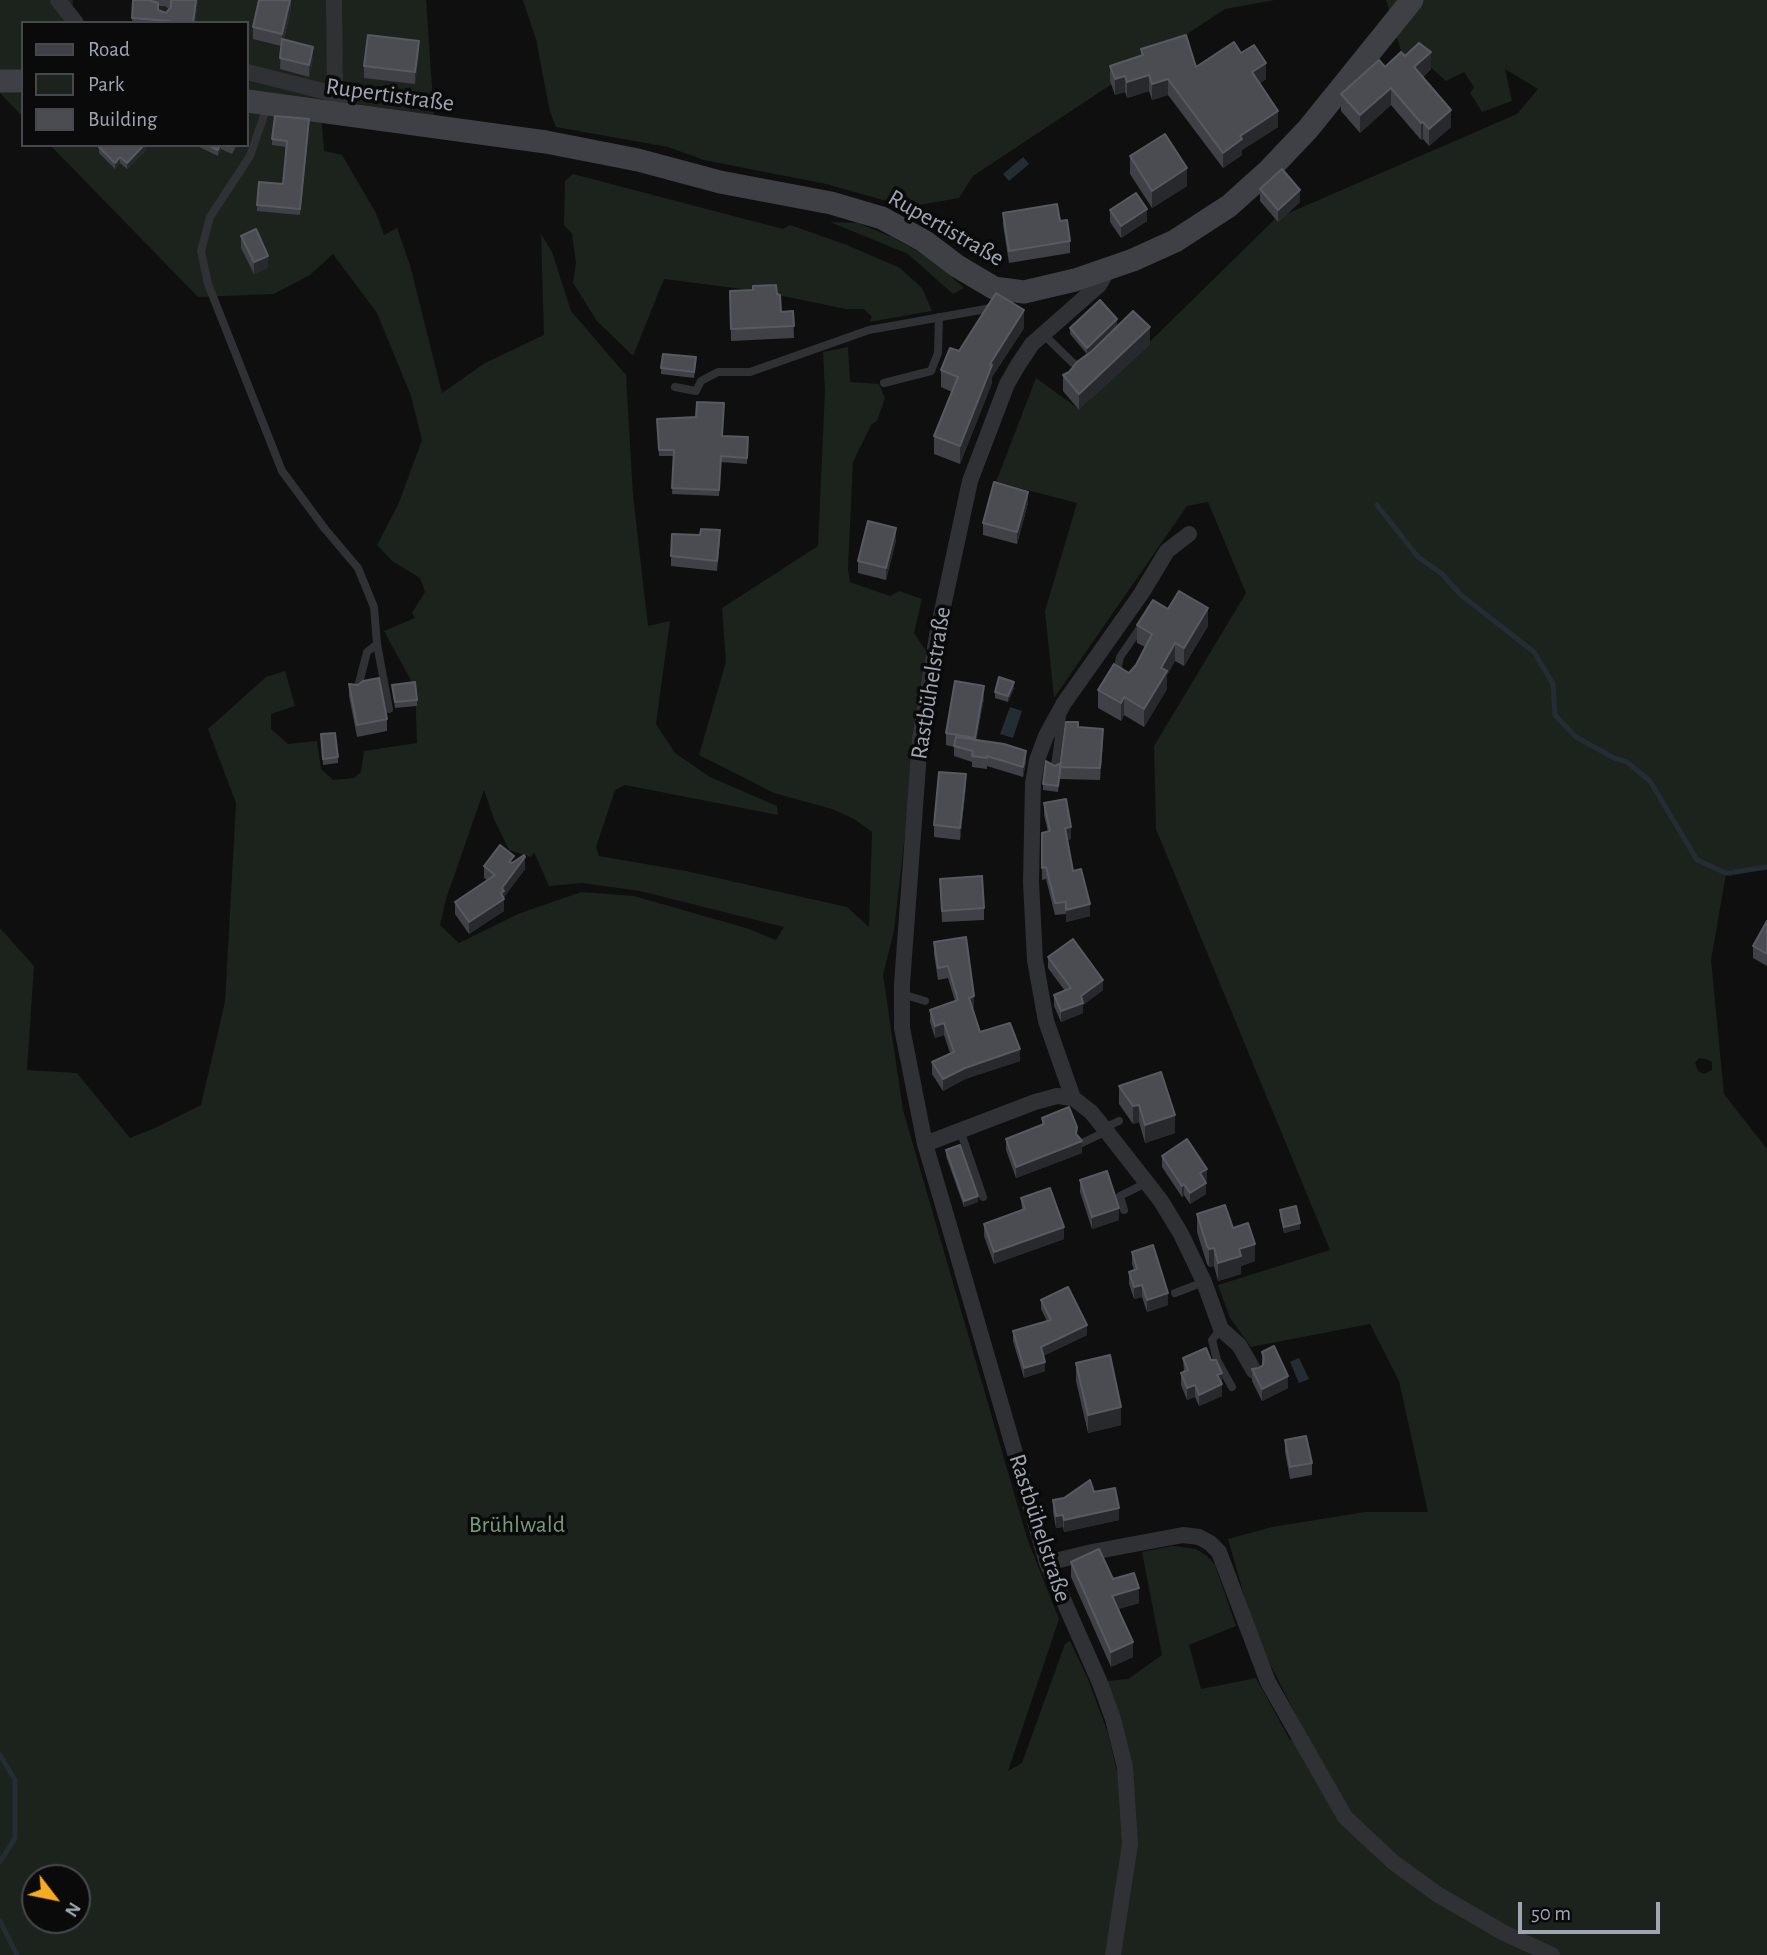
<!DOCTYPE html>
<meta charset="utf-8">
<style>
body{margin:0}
#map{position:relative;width:1767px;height:1955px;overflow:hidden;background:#0f0f10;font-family:"Alegreya Sans",sans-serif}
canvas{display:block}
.legend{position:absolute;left:21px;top:21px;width:228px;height:126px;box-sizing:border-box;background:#0a0a0b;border:2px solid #46484e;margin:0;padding:9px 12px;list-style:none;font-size:21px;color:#9fa5b2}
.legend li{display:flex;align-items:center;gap:14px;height:35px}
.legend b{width:35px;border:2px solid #46484e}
.north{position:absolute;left:21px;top:1864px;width:70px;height:70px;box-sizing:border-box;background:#0a0a0b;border:2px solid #46484e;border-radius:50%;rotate:122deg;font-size:19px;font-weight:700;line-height:28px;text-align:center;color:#9fa5b2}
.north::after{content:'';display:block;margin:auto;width:24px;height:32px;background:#f5ac22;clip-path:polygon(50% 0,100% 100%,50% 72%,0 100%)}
.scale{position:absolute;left:1518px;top:1902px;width:142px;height:32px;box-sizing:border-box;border:4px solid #9fa5b2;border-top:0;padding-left:9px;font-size:21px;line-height:24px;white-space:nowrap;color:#9fa5b2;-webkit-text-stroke:5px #0a0a0b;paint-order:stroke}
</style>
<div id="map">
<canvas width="1767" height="1955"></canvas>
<ul class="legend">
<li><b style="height:9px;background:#3e4045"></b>Road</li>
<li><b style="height:19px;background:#1b231c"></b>Park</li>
<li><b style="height:19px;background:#4a4c52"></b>Building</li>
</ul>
<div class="north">N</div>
<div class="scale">50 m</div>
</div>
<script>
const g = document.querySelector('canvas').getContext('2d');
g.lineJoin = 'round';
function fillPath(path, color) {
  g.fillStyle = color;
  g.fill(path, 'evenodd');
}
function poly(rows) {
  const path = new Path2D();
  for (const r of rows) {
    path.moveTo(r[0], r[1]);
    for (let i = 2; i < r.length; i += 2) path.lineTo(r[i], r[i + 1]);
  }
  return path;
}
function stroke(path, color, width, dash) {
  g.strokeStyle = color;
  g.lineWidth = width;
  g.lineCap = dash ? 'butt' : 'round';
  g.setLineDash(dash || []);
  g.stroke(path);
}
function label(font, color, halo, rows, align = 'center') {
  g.font = font + ' "Alegreya Sans",sans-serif';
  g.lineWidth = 7;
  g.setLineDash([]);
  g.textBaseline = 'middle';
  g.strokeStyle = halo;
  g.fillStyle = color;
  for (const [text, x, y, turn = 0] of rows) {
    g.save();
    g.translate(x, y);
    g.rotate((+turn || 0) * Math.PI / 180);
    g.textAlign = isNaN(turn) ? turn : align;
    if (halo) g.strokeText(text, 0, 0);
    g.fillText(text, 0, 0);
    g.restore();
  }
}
const green = poly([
 [0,0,73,0,72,20,68,23,23,23,23,117,0,93],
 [135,0,426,0,434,115,320,99,324,151,342,155,376,213,384,235,397,228,410,265,442,393,485,363,544,335,541,234,552,252,571,311,626,375,633,495,648,626,670,621,656,724,675,753,710,777,777,806,778,815,625,785,615,790,596,847,599,856,686,871,847,907,869,927,872,832,854,819,832,809,774,793,699,755,726,662,722,608,818,546,825,391,823,352,848,347,850,382,879,384,885,398,877,421,871,425,853,462,848,568,850,582,890,596,899,591,922,599,914,633,926,651,894,931,883,975,903,1110,1027,1538,1059,1619,1008,1771,1022,1763,1065,1644,1070,1641,1088,1679,1108,1733,1117,1771,1132,1771,1120,1716,1106,1681,1128,1679,1162,1655,1142,1552,1173,1546,1196,1549,1207,1556,1215,1565,1236,1626,1189,1645,1201,1689,1256,1678,1290,1740,1305,1733,1265,1654,1248,1609,1228,1539,1272,1527,1365,1512,1428,1512,1399,1381,1370,1324,1251,1347,1230,1318,1218,1285,1330,1250,1156,829,1154,746,1246,593,1208,502,1187,506,1054,698,1045,611,1077,503,996,482,1036,378,1080,410,1275,219,1517,114,1538,89,1505,69,1512,101,1482,112,1470,93,1474,87,1464,72,1446,81,1427,64,1403,58,1386,0,1767,0,1767,867,1726,874,1711,960,1724,1094,1767,1149,1767,1955,0,1955,0,928,34,966,27,1070,77,1073,130,1138,155,1128,201,1105,225,1002,236,803,208,729,266,677,285,671,295,706,271,714,271,729,288,744,317,741,321,769,333,780,354,778,361,772,364,751,417,743,415,688,384,631,415,618,412,613,425,592,420,578,392,561,377,545,398,505,422,440,411,396,377,313,333,254,310,275,274,294,198,297,50,145,247,145,247,23,133,23],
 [484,790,494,819,509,850,531,857,534,852,549,886,582,883,640,891,784,927,776,940,746,928,634,896,581,892,518,914,459,943,440,925,446,899],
 [1699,1058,1706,1059,1712,1062,1712,1070,1704,1074,1698,1071,1695,1063],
 [35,1878,77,1878,77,1920,35,1920],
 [523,0,1275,0,1225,9,973,176,959,198,908,207,826,184,704,160,668,147,556,127,550,112,536,39],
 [573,174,783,229,790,225,847,245,900,268,922,288,932,311,869,322,872,317,864,309,846,309,758,291,664,279,633,356,597,321,573,283,576,263,572,234,564,225,565,181],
 [830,222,858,223,892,237,932,259,964,288,953,294,908,254]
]);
const water = poly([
 [1023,157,1029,164,1009,181,1003,174],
 [1010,707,1022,711,1013,738,1000,734],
 [1299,1358,1309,1379,1299,1383,1290,1362]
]);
const stream = poly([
 [1377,505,1418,557,1442,574,1461,595,1534,652,1553,684,1555,715,1576,737,1614,758,1627,762,1650,781,1697,860,1726,873,1731,873],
 [1735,872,1767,867],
 [0,1755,15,1780,15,1838,0,1862],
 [0,1921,17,1955]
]);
const service = poly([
 [267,107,250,156,210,217,201,251,208,284,282,471,325,529,358,568,374,607,377,644,367,652,357,691],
 [1043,334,1073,363,1078,366,1085,364],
 [884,383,931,371,938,353,939,317],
 [675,387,696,391,701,381,718,372,750,372,869,330,986,309,994,305],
 [377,644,389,709],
 [1120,673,1117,671,1120,657,1142,625],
 [1055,765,1062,716],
 [902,994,925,1001],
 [1104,1128,1119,1121],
 [960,1130,983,1197],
 [1082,1143,1107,1131],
 [1124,1210,1120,1196,1148,1182],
 [1175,1293,1204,1282],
 [1221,1329,1212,1340,1217,1360,1232,1387]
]);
const minor = poly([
 [58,0,76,23],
 [334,0,335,94,345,115],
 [247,72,335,94],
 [1109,268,1099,285,1032,344,1018,365,1007,384,970,481,938,630,920,739,902,984,902,1028,925,1144,948,1222,1047,1563,1100,1683,1113,1719,1125,1767,1130,1844,1113,1955],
 [1073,1098,1046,1021,1035,960,1031,882,1033,783,1037,760,1046,736,1064,703,1141,594,1167,551,1189,534],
 [925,1144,1035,1102,1057,1096,1073,1098,1091,1112,1104,1128,1161,1201,1181,1234,1204,1282,1221,1329,1239,1345,1254,1371],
 [1047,1563,1092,1552,1183,1535,1199,1537,1210,1543,1219,1552,1268,1682,1345,1817,1393,1862,1437,1894,1504,1933,1552,1955]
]);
const secondary = poly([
 [0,81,23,81],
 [247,101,546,142,638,160,720,182,831,203,882,218,924,241,957,266,994,288,1024,292,1075,280,1133,260,1175,241,1229,206,1269,170,1308,129,1412,0]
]);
const wall = poly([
 [133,0,198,0,195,23,132,23],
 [158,6,165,6,169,9,166,13,158,10],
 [291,0,291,9,284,39,313,59,309,77,280,69,281,46,253,39,253,27],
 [1141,49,1196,67,1241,53,1266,79,1260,83,1278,127,1242,150,1242,155,1223,168,1168,95,1152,100,1149,91,1127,98,1125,92,1115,95,1110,81,1110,66,1141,56],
 [419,53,415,84,364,78,364,66],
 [1405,56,1431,69,1423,77,1451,127,1429,146,1423,139,1421,140,1391,105,1360,133,1341,111,1341,94,1385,67],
 [309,125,300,215,257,211,257,205,283,184,286,147,272,145,272,139],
 [146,145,146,150,127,169,120,163,115,169,99,153,99,147],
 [195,145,237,145,232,154,221,149,218,156],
 [1130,156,1187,186,1152,208,1130,174],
 [1260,189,1300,202,1278,222,1260,201],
 [1110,210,1147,221,1121,238,1110,222],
 [1003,213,1060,221,1070,241,1070,253,1009,263,1003,225],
 [241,236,268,267,254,274,241,248],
 [730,291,777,294,781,312,793,311,794,338,731,341],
 [1117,325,1087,354,1070,334,1070,328],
 [1024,328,992,377,992,383,960,464,934,454,934,436,952,392,941,387,941,370,959,351],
 [1150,344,1079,410,1063,391,1063,375],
 [696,363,694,378,661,374,661,368],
 [657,419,722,436,748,437,747,464,721,462,719,496,672,494,674,456,659,456],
 [1028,503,1017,544,983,535,983,523],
 [700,535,720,540,717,571,671,566,671,556],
 [896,540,886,580,858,573,858,561],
 [1168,609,1208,626,1184,666,1175,661,1167,675,1167,689,1144,727,1124,715,1121,721,1098,708,1098,690,1129,673,1136,665,1145,647,1137,643,1137,625],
 [349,684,358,685,387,719,387,731,357,737,349,696],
 [392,685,417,700,417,706,395,708],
 [1014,688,1008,702,995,698,995,692],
 [984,698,976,740,1026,762,1023,777,987,766,987,769,972,767,972,762,954,756,954,747,946,745,946,733],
 [1078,727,1103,741,1100,780,1060,779,1060,773,1058,792,1043,790,1043,784,1061,763],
 [321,740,338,757,338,763,323,765],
 [966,786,960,840,934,837,934,825],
 [1044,803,1071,839,1067,840,1073,871,1090,916,1066,922,1066,914,1055,915,1046,879,1042,880,1042,833,1048,832,1044,815],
 [514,862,525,869,504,897,504,911,469,934,455,914,455,902,487,880,484,878,484,866],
 [940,879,984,908,984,920,942,922],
 [1767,921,1767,966,1753,958,1753,946],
 [934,942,974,1008,973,1009,980,1032,1020,1061,965,1079,943,1091,932,1074,932,1062,950,1053,944,1035,935,1038,930,1022,930,1010,955,1001,948,978,938,980,934,954],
 [1048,957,1103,990,1083,1005,1083,1013,1061,1022,1054,1006,1054,995,1065,991,1048,968],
 [1119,1086,1175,1133,1145,1143,1139,1122,1133,1124,1119,1104],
 [1042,1118,1082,1153,1016,1178,1006,1150,1006,1139,1042,1125],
 [946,1150,978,1202,964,1207,946,1156],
 [1162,1156,1207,1180,1205,1181,1206,1194,1190,1204,1184,1195,1182,1197,1162,1167],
 [1080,1180,1119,1220,1092,1229,1080,1192],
 [1021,1198,1064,1239,994,1264,984,1236,984,1224,1022,1210],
 [1280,1210,1300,1229,1284,1233,1280,1216],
 [1197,1214,1233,1228,1255,1261,1241,1266,1241,1274,1218,1281,1214,1266,1209,1267,1207,1264,1197,1232],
 [1132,1252,1168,1305,1147,1312,1142,1297,1134,1299,1129,1284,1129,1272,1134,1270,1132,1264],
 [1041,1300,1087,1335,1043,1356,1045,1371,1024,1378,1013,1341,1013,1331,1047,1321,1041,1309],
 [1262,1352,1288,1388,1262,1401,1252,1381,1252,1369,1259,1368,1262,1365],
 [1183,1358,1211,1360,1222,1373,1222,1396,1199,1406,1195,1397,1187,1400,1181,1385,1181,1373,1184,1372],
 [1076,1363,1121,1425,1088,1433,1076,1381],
 [1285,1440,1312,1463,1312,1475,1290,1479,1285,1452],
 [1053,1500,1119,1520,1064,1532,1063,1527,1056,1528,1053,1512],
 [1071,1562,1113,1579,1139,1603,1118,1609,1133,1657,1111,1667,1071,1577]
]);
const shadedWall = poly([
 [196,0,198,0,195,23,193,23],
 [290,0,291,9,282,46,282,34],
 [419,41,419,53,415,84,415,72],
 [313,47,313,59,309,77,309,65],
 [1431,52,1431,69,1414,85,1414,67],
 [1266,63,1266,79,1252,87,1252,72],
 [1149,75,1149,91,1127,98,1127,82],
 [1125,76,1125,92,1115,95,1115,79],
 [1168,79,1168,95,1152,100,1152,84],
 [1391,88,1391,105,1360,133,1360,115],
 [1451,110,1451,127,1429,146,1429,129],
 [1278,111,1278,127,1242,150,1242,155,1223,168,1223,153,1240,136],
 [1423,122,1423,139,1421,140,1421,123],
 [144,145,146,145,146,150,127,169,127,163],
 [220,145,221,145,221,149,218,156,218,150],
 [120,157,120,163,115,169,115,163],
 [1187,168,1187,186,1152,208,1152,191],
 [1300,190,1300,202,1278,222,1278,210],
 [1147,209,1147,221,1121,238,1121,226],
 [268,256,268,267,254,274,254,262],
 [1024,310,1024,328,992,377,992,383,960,464,960,446,990,364],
 [1117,319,1117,325,1087,354,1087,348],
 [1150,327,1150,344,1079,410,1079,394],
 [1028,492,1028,503,1017,544,1017,532],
 [896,528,896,540,886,580,886,568],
 [1208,608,1208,626,1184,666,1184,648],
 [1175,643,1175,661,1167,675,1167,689,1144,727,1144,709,1161,668],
 [1014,682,1014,688,1008,702,1008,696],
 [984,686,984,698,975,750,975,738],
 [1124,697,1124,715,1121,721,1121,703],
 [1103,729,1103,741,1100,780,1100,768],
 [1026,751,1026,762,1023,777,1023,767],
 [966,774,966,786,960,840,960,828],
 [1071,827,1071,839,1065,840,1065,828],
 [525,857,525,869,504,897,504,911,469,934,469,922,501,893,502,888],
 [1090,904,1090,916,1066,922,1066,910],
 [1103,980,1103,990,1083,1005,1083,1013,1061,1022,1061,1011],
 [974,996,974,1008,969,1010,969,998],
 [944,1023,944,1035,935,1038,935,1026],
 [1020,1049,1020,1061,965,1079,943,1091,943,1079,965,1068],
 [1139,1105,1139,1122,1133,1124,1133,1106],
 [1175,1115,1175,1133,1145,1143,1145,1125],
 [1077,1127,1077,1139,1082,1141,1082,1153,1016,1178,1016,1167,1076,1134],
 [1207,1169,1207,1180,1200,1184,1200,1173],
 [1206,1183,1206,1194,1190,1204,1190,1193],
 [1184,1184,1184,1195,1182,1197,1182,1186],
 [978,1196,978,1202,964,1207,964,1201],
 [1119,1208,1119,1220,1092,1229,1092,1217],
 [1300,1223,1300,1229,1284,1233,1284,1227],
 [1064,1227,1064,1239,994,1264,994,1252],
 [1255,1244,1255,1261,1241,1266,1241,1274,1218,1281,1218,1263,1239,1249],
 [1214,1248,1214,1266,1209,1267,1209,1249],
 [1142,1285,1142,1297,1134,1299,1134,1287],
 [1168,1293,1168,1305,1147,1312,1147,1300],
 [1087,1325,1087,1335,1041,1357,1041,1347],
 [1045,1362,1045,1371,1024,1378,1024,1368],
 [1222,1373,1222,1396,1199,1406,1199,1395,1217,1375],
 [1288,1376,1288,1388,1262,1401,1262,1389],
 [1195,1385,1195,1397,1187,1400,1187,1388],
 [1121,1407,1121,1425,1088,1433,1088,1415],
 [1119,1508,1119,1520,1064,1532,1064,1520],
 [1063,1515,1063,1527,1056,1528,1056,1516],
 [1139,1588,1139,1603,1112,1611,1112,1596],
 [1133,1642,1133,1657,1111,1667,1111,1652]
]);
const building = poly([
 [133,0,149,0,158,3,158,10,166,13,171,7,171,0,196,0,193,23,169,23,169,21,132,18,133,0],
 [259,0,290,0,282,34,253,27,259,0],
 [368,35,419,41,415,72,364,66,368,35],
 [1186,35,1196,67,1234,42,1241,53,1254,45,1266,63,1252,72,1278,111,1240,136,1242,139,1223,153,1168,79,1152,84,1149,75,1127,82,1125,76,1115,79,1110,66,1143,55,1141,49,1186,35],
 [282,39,313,47,309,65,280,58,282,39],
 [1419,43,1431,52,1414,67,1451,110,1429,129,1423,122,1421,123,1391,88,1360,115,1341,94,1379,60,1385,67,1401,52,1405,56,1419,43],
 [275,116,309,119,300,209,257,205,259,182,283,184,287,141,272,139,275,116],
 [1165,134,1187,168,1152,191,1130,156,1165,134],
 [100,145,144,145,127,163,120,157,115,163,99,147,100,145],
 [208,145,220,145,218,150,208,145],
 [1282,169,1300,190,1278,210,1260,189,1282,169],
 [1136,193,1147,209,1121,226,1110,210,1136,193],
 [1057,204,1060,221,1067,220,1070,241,1009,251,1003,213,1057,204],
 [256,229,268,256,254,262,241,236,256,229],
 [776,285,777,294,780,295,781,312,793,311,794,326,731,329,730,291,753,290,753,286,776,285],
 [996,293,1024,310,990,364,992,365,960,446,934,436,958,377,941,370,950,348,959,351,996,293],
 [1100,300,1117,319,1087,348,1070,328,1100,300],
 [1133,311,1150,327,1079,394,1063,375,1069,372,1077,362,1092,351,1133,311],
 [663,354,696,357,694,372,661,368,663,354],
 [697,402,724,403,722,436,748,437,747,458,721,456,719,490,672,488,674,450,659,450,657,419,696,417,697,402],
 [994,482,1028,492,1017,532,983,523,994,482],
 [868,521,896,528,886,568,858,561,868,521],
 [701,529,720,530,717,561,671,556,672,534,700,535,701,529],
 [1179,591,1208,608,1184,648,1175,643,1161,668,1167,671,1144,709,1124,697,1121,703,1098,690,1114,664,1129,673,1136,665,1152,634,1137,625,1153,600,1168,609,1179,591],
 [999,677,1014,682,1008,696,995,692,999,677],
 [379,678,387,719,357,725,349,684,358,685,363,681,379,678],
 [955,681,984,686,975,738,946,733,955,681],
 [415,682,417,700,395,702,392,685,415,682],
 [1066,722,1078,722,1078,727,1103,729,1100,768,1060,767,1066,722],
 [335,733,338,757,323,759,321,734,335,733],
 [956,737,1004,744,1026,751,1023,767,987,756,987,758,972,756,973,751,954,746,956,737],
 [1046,761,1055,766,1061,763,1058,786,1043,784,1046,761],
 [939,772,966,774,960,828,934,825,939,772],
 [1066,799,1071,827,1065,828,1073,871,1081,869,1090,904,1066,910,1066,902,1055,903,1046,867,1042,868,1042,833,1050,831,1044,803,1066,799],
 [500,845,514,856,509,862,512,863,524,855,525,857,502,888,504,891,501,893,504,899,469,922,455,902,495,875,484,866,500,845],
 [982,876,984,908,942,911,940,879,982,876],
 [1767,921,1767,954,1753,946,1767,921],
 [966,937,974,996,969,998,980,1032,1010,1023,1020,1049,965,1068,943,1079,932,1062,954,1052,944,1023,935,1026,930,1010,958,1000,948,966,938,968,934,942,966,937],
 [1073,939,1103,980,1081,996,1083,1003,1061,1011,1054,995,1071,988,1048,957,1073,939],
 [1161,1072,1175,1115,1145,1125,1139,1105,1133,1106,1119,1086,1161,1072],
 [1069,1107,1077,1127,1076,1134,1082,1141,1016,1167,1006,1139,1044,1124,1042,1118,1069,1107],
 [1187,1139,1207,1169,1200,1173,1206,1183,1190,1193,1184,1184,1182,1186,1162,1156,1187,1139],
 [960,1145,978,1196,964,1201,946,1150,960,1145],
 [1107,1171,1119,1208,1092,1217,1080,1180,1107,1171],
 [1050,1188,1064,1227,994,1252,984,1224,1025,1209,1021,1198,1050,1188],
 [1225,1205,1233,1228,1248,1223,1255,1244,1239,1249,1241,1256,1218,1263,1214,1248,1209,1249,1207,1246,1197,1214,1225,1205],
 [1296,1206,1300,1223,1284,1227,1280,1210,1296,1206],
 [1153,1245,1168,1293,1147,1300,1142,1285,1134,1287,1129,1272,1137,1269,1132,1252,1153,1245],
 [1068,1287,1087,1325,1041,1347,1045,1362,1024,1368,1013,1331,1051,1320,1041,1300,1068,1287],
 [1274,1346,1288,1376,1262,1389,1252,1369,1259,1368,1263,1365,1264,1358,1262,1352,1274,1346],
 [1206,1348,1211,1360,1216,1360,1222,1373,1217,1375,1222,1384,1199,1395,1195,1385,1187,1388,1181,1373,1188,1370,1183,1358,1206,1348],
 [1110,1355,1121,1407,1088,1415,1076,1363,1110,1355],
 [1306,1436,1312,1463,1290,1467,1285,1440,1306,1436],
 [1090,1480,1094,1492,1115,1488,1119,1508,1064,1520,1063,1515,1056,1516,1053,1500,1064,1498,1090,1480],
 [1099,1549,1113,1579,1134,1573,1139,1588,1112,1596,1133,1642,1111,1652,1071,1562,1099,1549]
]);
const streetNames = [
 ["Rupertistraße",390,95,8],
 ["Rupertistraße",946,228,30],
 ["Rastbühelstraße",931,683,-81],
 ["Rastbühelstraße",1040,1528,72]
];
const parkNames = [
 ["Brühlwald",517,1525]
];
fillPath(green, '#1b231c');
fillPath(water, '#252d34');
stroke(stream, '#252d34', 5);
stroke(service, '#303135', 8);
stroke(minor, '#303135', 16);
stroke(secondary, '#3e4045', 23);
fillPath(wall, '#3f4146');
fillPath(shadedWall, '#28292c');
fillPath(building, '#4a4c52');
stroke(building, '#575a61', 2);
label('24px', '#9fa5b2', '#0a0a0b', streetNames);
label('24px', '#769d78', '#0a0a0b', parkNames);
</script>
